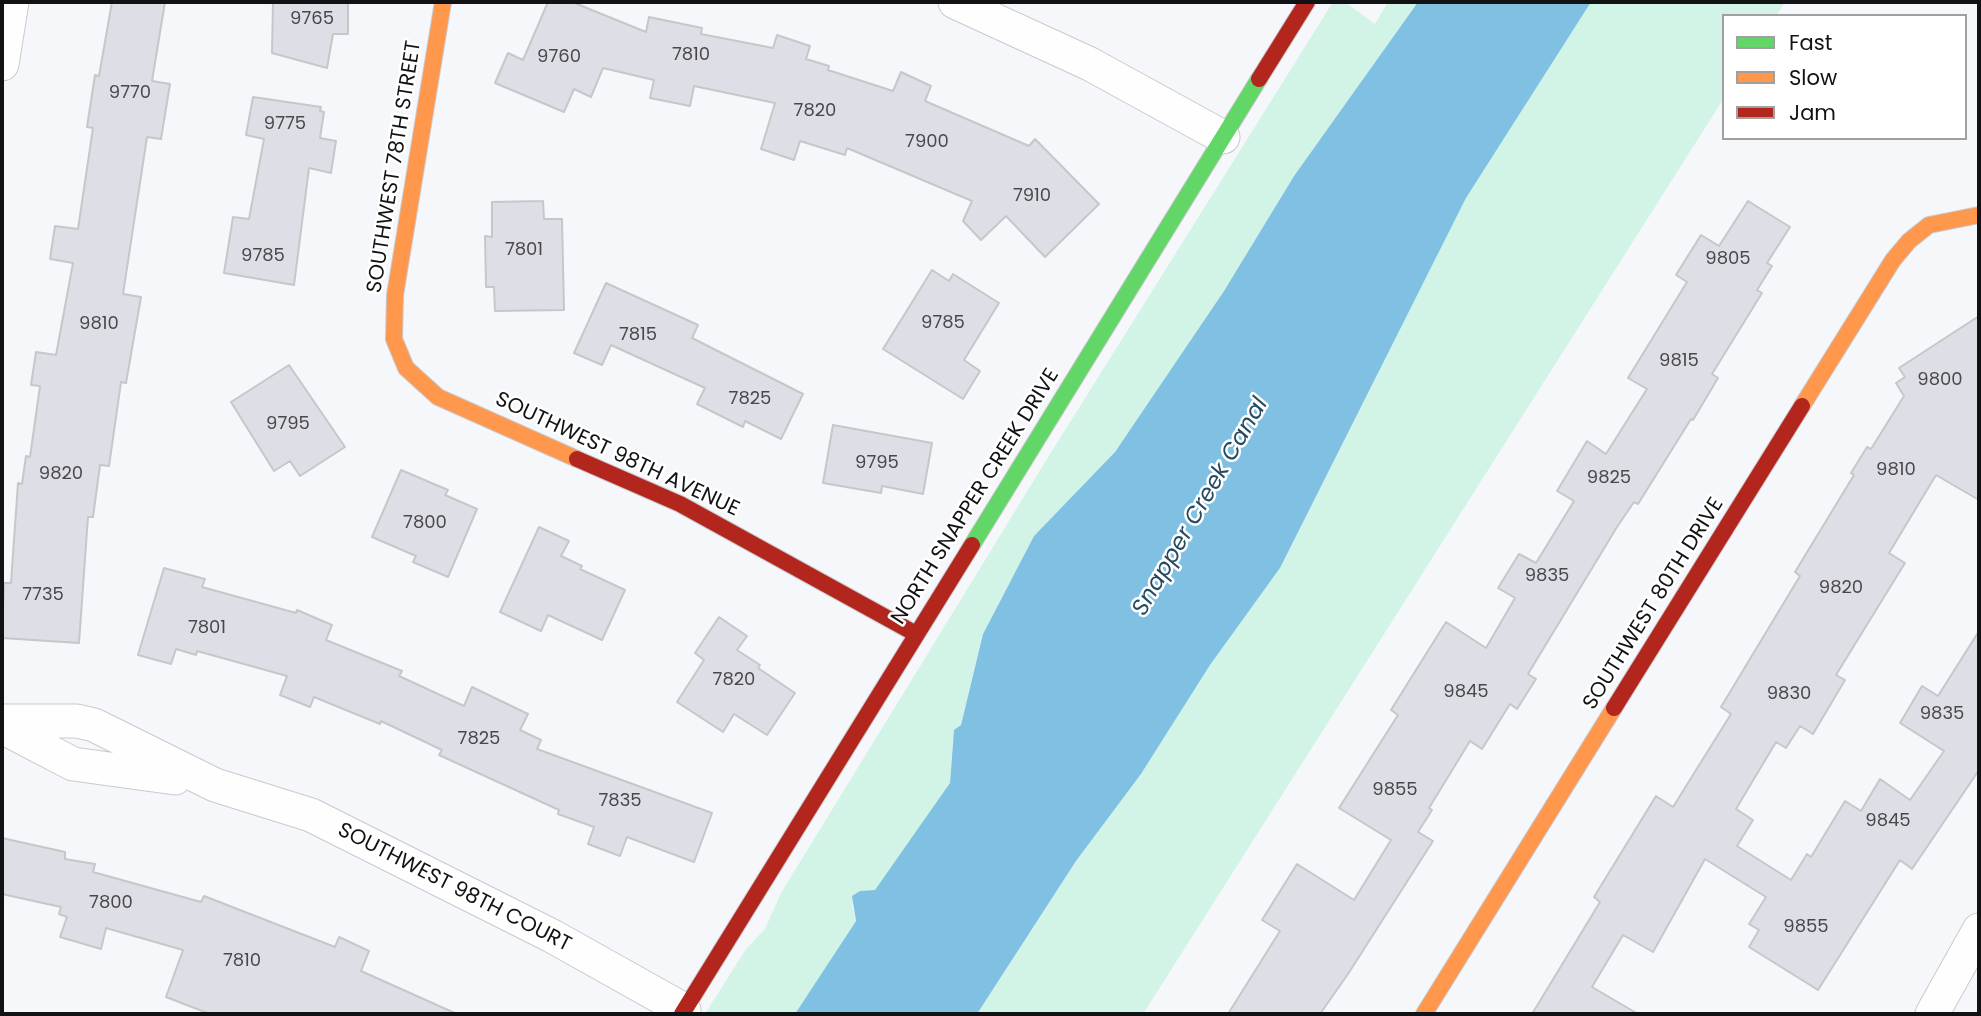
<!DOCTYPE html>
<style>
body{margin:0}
#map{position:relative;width:1981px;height:1016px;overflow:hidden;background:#f5f7fa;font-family:Poppins,sans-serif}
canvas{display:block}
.frame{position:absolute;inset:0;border:4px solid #111213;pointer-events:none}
.legend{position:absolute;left:1722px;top:14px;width:245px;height:126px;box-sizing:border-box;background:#fff;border:2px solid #a0a0a1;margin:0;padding:9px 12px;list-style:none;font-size:21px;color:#111213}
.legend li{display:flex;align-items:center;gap:14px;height:35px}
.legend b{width:35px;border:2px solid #a0a0a1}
</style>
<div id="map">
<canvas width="1981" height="1016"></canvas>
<div class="frame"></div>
<ul class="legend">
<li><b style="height:9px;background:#63d668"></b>Fast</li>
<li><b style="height:9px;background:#ff974d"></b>Slow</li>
<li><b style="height:9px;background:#b3261e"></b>Jam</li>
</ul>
</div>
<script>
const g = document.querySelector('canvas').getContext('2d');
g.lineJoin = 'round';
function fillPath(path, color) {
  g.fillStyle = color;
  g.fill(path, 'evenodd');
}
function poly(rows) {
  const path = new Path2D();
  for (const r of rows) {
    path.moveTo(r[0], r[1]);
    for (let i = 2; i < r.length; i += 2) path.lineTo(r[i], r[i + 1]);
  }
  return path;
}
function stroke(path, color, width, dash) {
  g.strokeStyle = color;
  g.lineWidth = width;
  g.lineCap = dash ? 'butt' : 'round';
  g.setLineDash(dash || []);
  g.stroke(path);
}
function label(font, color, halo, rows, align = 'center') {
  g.font = font + ' Poppins,sans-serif';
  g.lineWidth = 5;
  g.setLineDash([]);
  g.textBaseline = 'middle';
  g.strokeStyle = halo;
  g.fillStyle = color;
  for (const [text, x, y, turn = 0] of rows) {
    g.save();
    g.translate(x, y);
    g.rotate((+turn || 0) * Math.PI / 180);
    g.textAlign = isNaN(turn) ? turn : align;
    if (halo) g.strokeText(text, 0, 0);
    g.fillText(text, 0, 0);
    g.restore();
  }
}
const green = poly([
 [1333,2,1345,2,1375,24,1388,2,1418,2,1294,176,1224,291,1115,452,1034,536,983,634,961,725,953,739,950,783,937,806,875,890,860,891,852,905,856,921,795,1014,705,1014,746,949,765,929,781,893,1047,459],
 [1591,2,1785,2,1776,16,1724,16,1724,98,1143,1014,977,1014,1076,861,1141,774,1210,665,1280,568,1466,198]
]);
const water = poly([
 [1418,2,1591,2,1466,198,1280,568,1210,665,1141,774,1076,861,977,1014,795,1014,856,921,852,896,860,891,875,890,950,783,954,730,961,725,983,634,1034,536,1115,452,1224,291,1294,176]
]);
const building = poly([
 [112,2,165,2,152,81,170,84,161,139,147,137,123,294,141,297,126,383,121,382,109,466,100,465,93,517,88,517,79,643,2,638,4,583,11,583,18,483,22,484,26,456,30,457,40,386,31,385,36,352,56,355,73,263,50,259,55,226,78,229,93,128,87,127,95,75,99,76,112,2],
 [273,2,348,2,348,34,333,34,327,68,272,53,273,2],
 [548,2,572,2,646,32,649,17,702,28,701,34,773,48,777,35,810,46,806,59,829,66,828,70,893,91,901,72,931,86,925,101,1029,146,1035,139,1099,204,1045,257,1006,216,981,240,963,221,972,201,847,148,845,155,800,141,794,160,761,149,775,103,694,86,690,106,650,98,654,80,603,68,591,97,574,89,564,112,495,83,508,53,523,60,548,2],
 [253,97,321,107,320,111,324,112,320,138,336,141,331,173,309,168,294,285,224,273,233,217,249,219,264,139,246,135,253,97],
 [543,201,544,219,562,219,564,310,495,311,494,287,486,287,485,236,492,237,492,202,543,201],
 [1748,201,1790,227,1767,263,1772,266,1757,290,1762,293,1712,374,1718,378,1693,420,1691,419,1638,504,1634,502,1617,527,1528,674,1536,679,1517,709,1510,704,1482,749,1470,741,1429,808,1432,810,1418,832,1433,841,1348,974,1320,1014,1228,1014,1280,931,1262,920,1297,864,1354,900,1391,840,1339,808,1398,715,1391,710,1446,622,1486,648,1515,598,1498,588,1519,554,1536,563,1574,501,1557,491,1587,441,1606,454,1647,389,1628,378,1687,282,1676,275,1701,235,1719,246,1748,201],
 [932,270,949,281,953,274,999,303,964,360,980,371,963,399,883,349,932,270],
 [606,283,698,325,692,338,803,394,781,439,745,421,743,427,697,404,705,388,611,345,602,365,574,353,606,283],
 [1979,316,1979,500,1936,475,1889,553,1905,563,1836,675,1845,680,1813,734,1800,726,1786,748,1776,742,1736,809,1753,820,1737,846,1791,880,1807,854,1811,857,1845,801,1861,811,1880,779,1910,800,1944,751,1900,723,1922,686,1938,696,1979,631,1979,770,1912,869,1900,860,1818,990,1749,947,1759,930,1749,924,1766,897,1705,859,1653,952,1623,935,1592,987,1638,1014,1532,1014,1600,902,1594,897,1656,796,1673,807,1731,714,1721,707,1800,576,1795,572,1854,475,1851,473,1867,447,1871,449,1904,396,1896,383,1905,377,1899,368,1979,316],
 [289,365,345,447,300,476,290,461,274,471,231,402,289,365],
 [833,425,932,443,923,494,882,486,881,493,823,483,833,425],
 [401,470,448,490,445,495,477,509,448,577,413,562,416,556,372,537,401,470],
 [539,527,569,541,561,556,582,566,580,569,625,590,602,640,548,615,541,631,500,612,539,527],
 [164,568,205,579,202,587,296,613,297,610,332,625,326,640,402,671,399,676,464,706,472,687,528,714,520,730,541,740,537,749,712,813,694,862,627,837,620,856,588,844,594,827,558,814,559,810,439,755,442,750,381,721,380,724,314,697,310,707,280,695,287,676,197,651,196,655,176,649,171,664,138,655,164,568],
 [719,617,747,636,737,650,760,665,758,668,795,693,767,735,734,714,723,732,677,702,704,660,695,653,719,617],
 [2,838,65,852,65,859,95,864,93,872,201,902,204,896,335,947,339,937,369,951,361,971,457,1014,210,1014,166,997,183,950,106,928,101,949,60,937,67,917,59,914,61,907,2,894,2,838]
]);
const street = poly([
 [955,2,1090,64,1223,137],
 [2,64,12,2],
 [2,721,77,721,94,725,215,785,311,815,552,936,684,1010],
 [2,727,73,764,175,778],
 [1932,1014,1979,930]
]);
const fast = poly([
 [972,545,1259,79]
]);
const slow = poly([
 [443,2,395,295,394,339,406,368,438,397,577,459],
 [1802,406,1893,260,1909,241,1929,225,1979,215],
 [1424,1014,1614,708]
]);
const jam = poly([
 [1259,79,1307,2],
 [577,459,680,504,916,634],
 [1614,708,1802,406],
 [682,1014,972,545]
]);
const numberNames = [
 ["9765",312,19],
 ["7810",691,55],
 ["9760",559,57],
 ["9770",130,93],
 ["7820",815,111],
 ["9775",285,124],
 ["7900",927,142],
 ["7910",1032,196],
 ["7801",524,250],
 ["9785",263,256],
 ["9805",1728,259],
 ["9785",943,323],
 ["9810",99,324],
 ["7815",638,335],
 ["9815",1679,361],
 ["9800",1940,380],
 ["7825",750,399],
 ["9795",288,424],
 ["9795",877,463],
 ["9810",1896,470],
 ["9820",61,474],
 ["9825",1609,478],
 ["7800",425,523],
 ["9835",1547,576],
 ["9820",1841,588],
 ["7735",43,595],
 ["7801",207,628],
 ["7820",734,680],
 ["9845",1466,692],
 ["9830",1789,694],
 ["9835",1942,714],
 ["7825",479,739],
 ["9855",1395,790],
 ["7835",620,801],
 ["9845",1888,821],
 ["7800",111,903],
 ["9855",1806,927],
 ["7810",242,961]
];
const streetNames = [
 ["SOUTHWEST 78TH STREET",395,167,-81],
 ["SOUTHWEST 98TH AVENUE",617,455,25],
 ["NORTH SNAPPER CREEK DRIVE",976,497,-58],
 ["SOUTHWEST 80TH DRIVE",1654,604,-58],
 ["SOUTHWEST 98TH COURT",454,888,27]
];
const waterNames = [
 ["Snapper Creek Canal",1201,507,-60]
];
fillPath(green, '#d1f4e6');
fillPath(water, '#80c1e3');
fillPath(building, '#dedee6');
stroke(building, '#c6c7c9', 2);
stroke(street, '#c9cacd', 35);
stroke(fast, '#c9cacd', 18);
stroke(slow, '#c9cacd', 18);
stroke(jam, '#c9cacd', 18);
stroke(street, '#fefefe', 33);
stroke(fast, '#63d668', 16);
stroke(slow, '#ff974d', 16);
stroke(jam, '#b3261e', 16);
label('18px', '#48484b', null, numberNames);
label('21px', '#111213', '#fff', streetNames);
label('italic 23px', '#234a5f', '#fff', waterNames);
</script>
